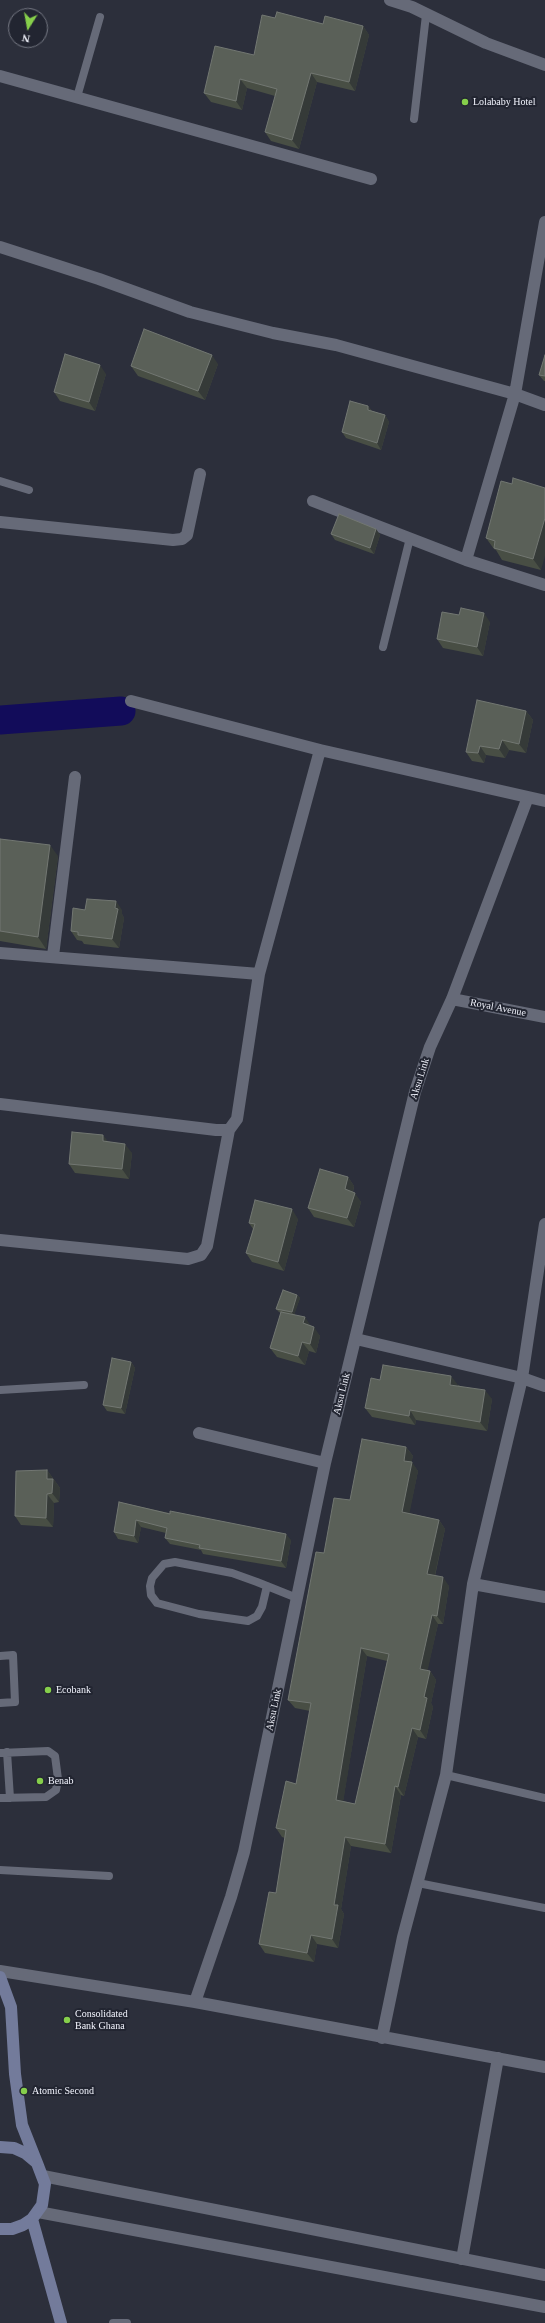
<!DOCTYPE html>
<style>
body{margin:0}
#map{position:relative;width:545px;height:2323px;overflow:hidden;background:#2c2f3b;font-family:"Times New Roman",serif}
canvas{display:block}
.north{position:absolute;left:8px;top:8px;width:40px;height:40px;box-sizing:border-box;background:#222531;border:1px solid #757883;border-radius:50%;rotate:191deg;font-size:11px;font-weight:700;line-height:16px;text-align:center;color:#f2f4fd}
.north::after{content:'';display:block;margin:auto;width:14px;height:18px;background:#86cf4b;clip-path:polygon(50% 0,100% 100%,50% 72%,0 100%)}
</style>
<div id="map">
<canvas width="545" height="2323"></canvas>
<div class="north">N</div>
</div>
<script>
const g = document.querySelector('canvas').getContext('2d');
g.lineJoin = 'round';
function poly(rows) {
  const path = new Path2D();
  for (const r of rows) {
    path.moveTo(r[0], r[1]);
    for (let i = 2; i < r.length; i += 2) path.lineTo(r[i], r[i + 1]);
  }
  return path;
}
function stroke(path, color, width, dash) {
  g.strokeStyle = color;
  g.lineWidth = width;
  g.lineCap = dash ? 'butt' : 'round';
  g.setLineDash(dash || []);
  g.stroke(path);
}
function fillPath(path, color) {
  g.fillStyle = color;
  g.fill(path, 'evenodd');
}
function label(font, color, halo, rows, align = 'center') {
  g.font = font + ' "Times New Roman",serif';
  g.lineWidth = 4;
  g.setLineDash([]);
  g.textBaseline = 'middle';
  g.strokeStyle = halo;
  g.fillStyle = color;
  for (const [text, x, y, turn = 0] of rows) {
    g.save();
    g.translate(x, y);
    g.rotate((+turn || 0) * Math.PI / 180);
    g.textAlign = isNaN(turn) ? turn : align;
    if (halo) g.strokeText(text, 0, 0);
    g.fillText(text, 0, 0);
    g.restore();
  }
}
const river = poly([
 [0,720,121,711]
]);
const service = poly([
 [77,97,100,17],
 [414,119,426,15],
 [0,481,29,490],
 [383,647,410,538],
 [0,1390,84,1385],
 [267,1586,262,1607,257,1616,248,1621,199,1614,157,1603,151,1595,150,1586,152,1578,164,1564,175,1562,232,1573,257,1582,297,1598],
 [0,1656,13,1655,15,1702,0,1703],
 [7,1752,10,1798],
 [0,1753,48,1751,55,1756,58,1779,56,1790,46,1797,0,1798],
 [446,1775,545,1798],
 [0,1870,109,1876],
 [418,1883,545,1908],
 [113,2323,127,2323]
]);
const minor = poly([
 [390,0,412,7,486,43,545,65],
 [0,76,371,179],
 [545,222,515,394,545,405],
 [0,247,99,279,190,312,273,333,336,345,515,394,466,560,545,585],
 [313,501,466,560],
 [0,522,173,540,182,539,187,535,200,474],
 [131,701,320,750,545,801],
 [0,953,259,974,320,750],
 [53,956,75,777],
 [452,999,545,1017],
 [0,1104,216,1130,229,1130,237,1119,259,974],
 [0,1240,188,1259,201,1255,207,1246,229,1130],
 [356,1339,522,1378,545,1386],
 [199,1433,325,1463],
 [473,1584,545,1597],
 [0,1971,195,2002,545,2067],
 [195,2002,231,1897,244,1852,325,1463,415,1092,430,1047,452,999,528,797],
 [382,2038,403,1937,446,1775,473,1584,522,1378,545,1224],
 [462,2259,498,2058]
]);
const tertiary = poly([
 [43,2176,545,2275],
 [38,2212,545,2307]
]);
const secondary = poly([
 [0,1977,11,2007,15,2074,22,2125,37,2163],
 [0,2147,14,2148,25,2153,37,2163,45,2184,42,2205,32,2219,23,2225,12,2229,0,2229],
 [32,2219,61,2323]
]);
const wall = poly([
 [275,18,323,24,363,26,369,35,355,91,317,82,299,149,271,141,265,132,275,96,247,88,242,110,211,102,204,93,254,55],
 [545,355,545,381,544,381,539,375],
 [218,364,205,400,138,376,131,366],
 [106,374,95,411,60,401,54,392],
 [368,406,372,411,385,415,389,422,381,450,346,438,342,432],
 [512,484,541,570,502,560,496,550,494,549,486,538],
 [376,529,380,535,374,554,335,540,331,534],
 [490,622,483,656,443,648,437,639],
 [526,711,533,720,526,753,509,750,505,758,486,755,484,763,472,761,466,752],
 [0,839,58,856,46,949,0,941],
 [85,910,122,910,122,914,124,918,119,948,84,944,82,941,77,940,71,931],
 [108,1142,132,1153,129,1179,75,1173,69,1164],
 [348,1177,354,1186,353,1192,361,1202,354,1227,314,1217,308,1208],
 [298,1219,284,1271,252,1262,246,1253,253,1229,249,1223],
 [297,1295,300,1298,294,1314,311,1326,320,1336,316,1353,309,1351,305,1365,277,1357,270,1348,281,1313,279,1312,276,1309],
 [131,1362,135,1368,125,1414,107,1411,103,1405],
 [380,1380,458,1385,492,1399,487,1431,416,1420,415,1425,372,1417,365,1408],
 [406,1447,413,1456,411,1462,418,1471,409,1513,439,1520,445,1529,435,1576,449,1586,443,1624,438,1624,427,1671,430,1671,436,1680,431,1703,433,1707,426,1739,418,1737,404,1796,401,1795,391,1853,351,1846,341,1909,344,1914,338,1948,317,1944,314,1962,265,1953,259,1944,276,1893,285,1838,282,1837,276,1828,296,1784,310,1711,295,1708,288,1700,324,1553,350,1500],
 [367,1656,387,1661,355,1804,343,1801],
 [47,1470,60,1488,59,1502,54,1503,53,1527,21,1525,15,1516],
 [119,1502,291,1540,286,1568,203,1554,201,1550,170,1544,165,1538,166,1533,141,1527,138,1543,118,1539,114,1532]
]);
const shadedWall = poly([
 [363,26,369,35,355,91,349,82],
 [311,73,317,82,299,149,292,140],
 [240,79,247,88,242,110,236,101],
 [212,355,218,364,205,400,198,391],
 [100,365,106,374,95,411,89,402],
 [368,406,372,412,368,410],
 [385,415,389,422,381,450,377,443],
 [545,518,545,556,541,570,533,559],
 [376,529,380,535,374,554,370,548],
 [484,613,490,622,483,656,477,647],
 [526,711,533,720,526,753,519,744],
 [502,740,509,750,505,758,499,749],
 [480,746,486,755,484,763,478,753],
 [50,845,58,856,46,949,38,937],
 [116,901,122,910,122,914,124,918,119,948,112,939],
 [103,1135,110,1144,103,1141],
 [125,1144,132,1153,129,1179,122,1169],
 [348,1177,354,1186,351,1198,345,1189],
 [355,1193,361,1202,354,1227,347,1218],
 [292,1209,298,1219,284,1271,278,1262],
 [297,1295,300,1298,294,1316,292,1312],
 [305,1317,311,1326,303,1323],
 [314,1327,320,1336,316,1353,310,1344],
 [302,1342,309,1351,305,1365,298,1356],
 [131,1362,135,1368,125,1414,121,1408],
 [451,1376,458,1385,457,1394,450,1385],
 [485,1390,492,1399,487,1431,480,1422],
 [410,1410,416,1420,415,1425,409,1416],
 [406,1447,413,1456,410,1470,404,1461],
 [412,1462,418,1471,408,1521,402,1512],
 [47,1470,60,1488,59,1502,52,1493,47,1479],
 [47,1494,54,1503,53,1527,46,1518],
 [136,1520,141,1527,138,1543,134,1536],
 [439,1520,445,1529,433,1583,427,1574],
 [286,1534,291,1540,286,1568,281,1561],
 [443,1577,449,1586,443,1624,437,1616],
 [432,1615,438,1624,426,1678,420,1669],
 [361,1648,367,1656,342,1809,336,1800],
 [430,1671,436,1680,431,1703,433,1707,426,1739,420,1730,424,1697],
 [412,1728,418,1737,404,1796,398,1787],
 [395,1786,401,1795,391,1853,385,1844],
 [345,1837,351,1846,341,1909,344,1914,338,1948,332,1939,334,1905],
 [311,1935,317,1944,314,1962,307,1953]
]);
const building = poly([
 [277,12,323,24,325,16,363,26,349,82,311,73,292,140,265,132,277,89,240,79,236,101,204,93,215,46,254,55,262,15,275,18,277,12],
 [144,329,212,355,198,391,131,366,144,329],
 [65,354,100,365,89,402,54,392,65,354],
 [545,355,545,376,539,375,545,355],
 [350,401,368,406,368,410,385,415,377,443,342,432,350,401],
 [513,478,545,488,545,518,533,559,494,548,495,541,486,538,501,481,512,484,513,478],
 [339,514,376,529,370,548,331,534,339,514],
 [461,608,484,613,477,647,437,639,442,612,459,615,461,608],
 [477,700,526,711,519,744,502,740,499,749,480,746,478,753,466,752,477,700],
 [0,839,50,845,38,937,0,931,0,839],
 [87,899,116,901,115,908,118,909,112,939,78,935,78,932,71,931,73,908,85,910,87,899],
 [72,1132,103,1135,103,1141,125,1144,122,1169,69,1164,72,1132],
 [320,1169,348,1177,345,1189,355,1193,347,1218,308,1208,320,1169],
 [255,1200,292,1209,278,1262,246,1253,255,1224,249,1223,255,1200],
 [283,1290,297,1295,292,1312,276,1309,283,1290],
 [281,1312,305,1317,303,1323,314,1327,310,1344,302,1342,298,1356,270,1348,281,1312],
 [112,1358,131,1362,121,1408,103,1405,112,1358],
 [383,1365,451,1376,450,1385,485,1390,480,1422,410,1410,409,1416,365,1408,371,1378,380,1380,383,1365],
 [362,1439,406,1447,404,1461,412,1462,402,1512,439,1520,427,1574,443,1577,437,1616,432,1615,420,1669,430,1671,424,1697,427,1698,420,1730,412,1728,398,1787,395,1786,385,1844,345,1837,334,1905,338,1905,332,1939,311,1935,307,1953,259,1944,269,1892,276,1893,286,1830,276,1828,286,1781,296,1784,311,1703,288,1700,316,1552,324,1553,334,1498,350,1500,362,1439],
 [361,1648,389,1654,355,1804,336,1800,361,1648],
 [47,1470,47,1479,53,1479,52,1493,47,1494,46,1518,15,1516,16,1471,47,1470],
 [119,1502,170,1514,170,1511,286,1534,281,1561,199,1548,200,1545,165,1538,167,1528,136,1520,134,1536,114,1532,119,1502]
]);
const markers = [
 [465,102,4,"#86cf4b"],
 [48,1690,4,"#86cf4b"],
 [40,1781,4,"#86cf4b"],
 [67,2020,4,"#86cf4b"],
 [24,2091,4,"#86cf4b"]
];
const poiNames = [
 ["Lolababy Hotel",473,102],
 ["Ecobank",56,1690],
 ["Benab",48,1781],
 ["Consolidated",75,2014],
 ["Bank Ghana",75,2026],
 ["Atomic Second",32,2091]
];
const streetNames = [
 ["Royal Avenue",498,1008,11],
 ["Aksu Link",420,1079,-72],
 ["Aksu Link",342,1394,-76],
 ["Aksu Link",274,1710,-78]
];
stroke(river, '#120c5a', 29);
stroke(service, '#666a78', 8);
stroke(minor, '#666a78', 12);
stroke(tertiary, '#666a78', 12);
stroke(secondary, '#737b9b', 12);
fillPath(wall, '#484e44');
fillPath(shadedWall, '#353a38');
fillPath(building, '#5a6058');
stroke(building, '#727772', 1);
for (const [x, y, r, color] of markers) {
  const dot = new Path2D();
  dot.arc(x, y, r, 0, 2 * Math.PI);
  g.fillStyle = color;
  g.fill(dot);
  stroke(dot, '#222531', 1.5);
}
label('10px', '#f2f4fd', '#222531', poiNames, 'left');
label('10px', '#f2f4fd', '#222531', streetNames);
</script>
